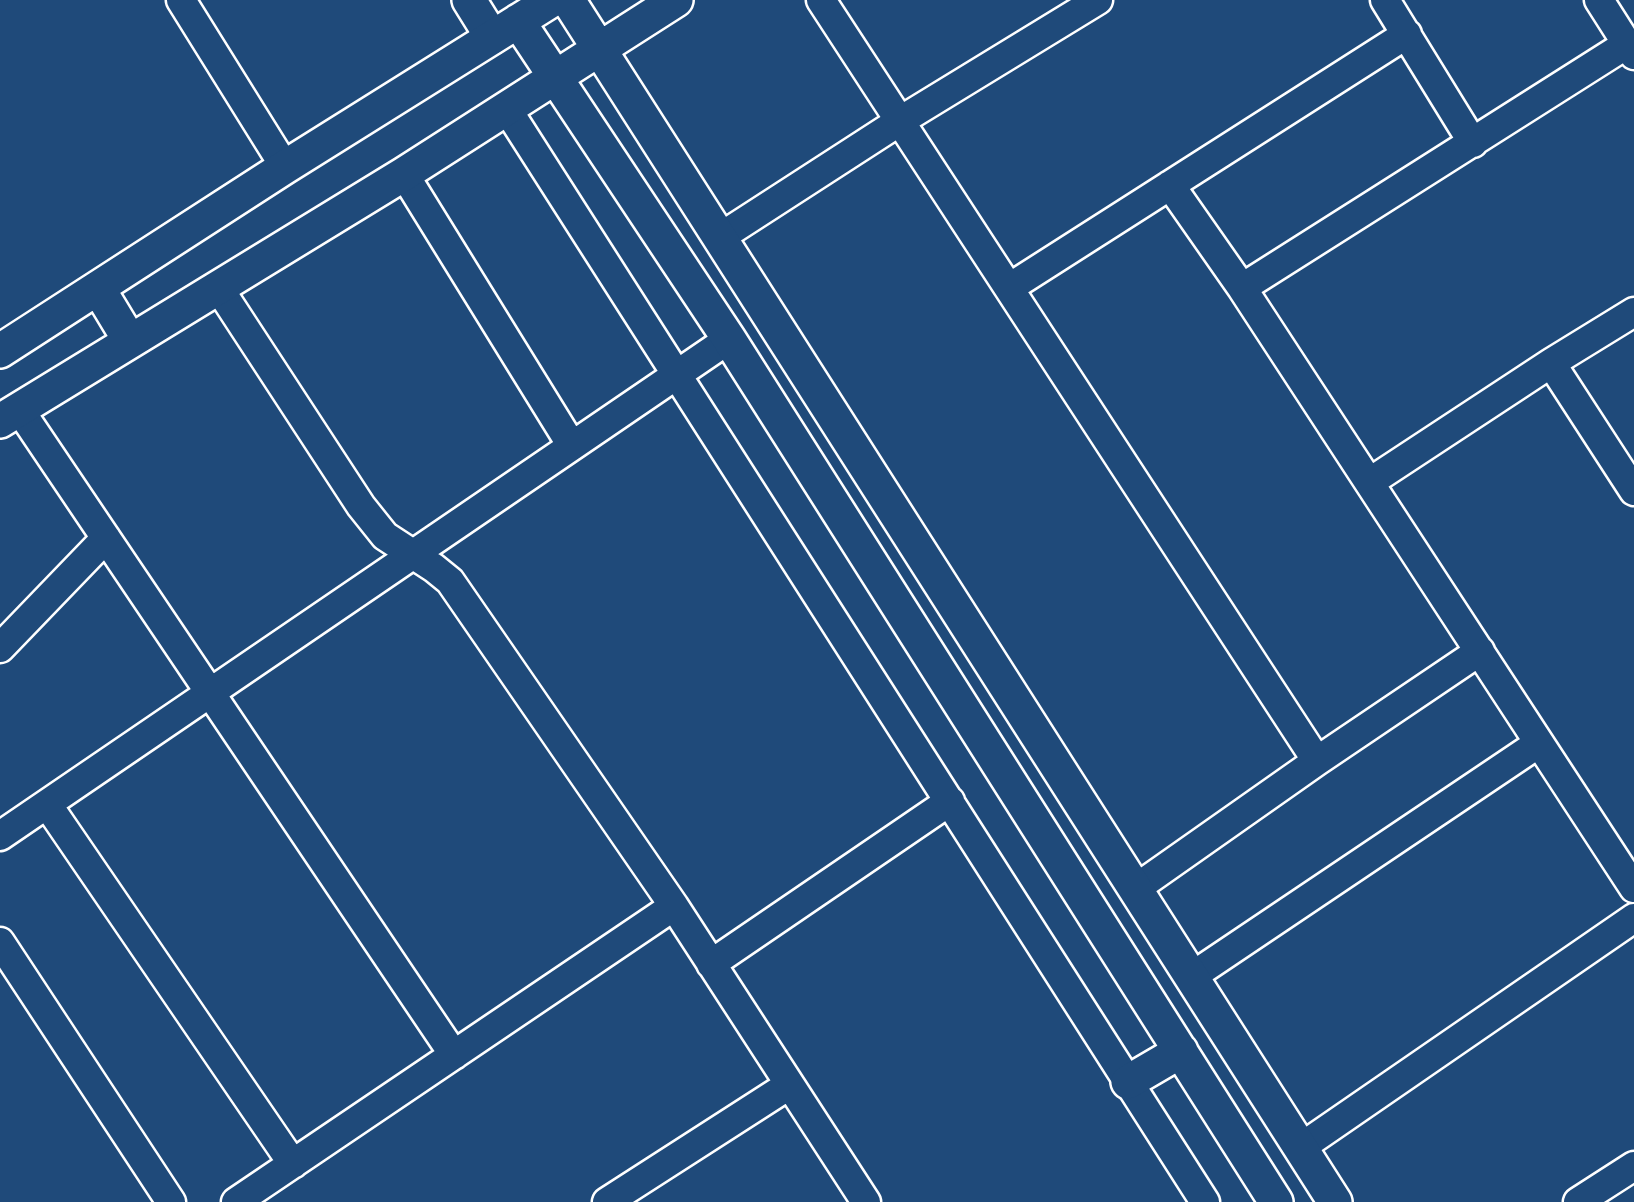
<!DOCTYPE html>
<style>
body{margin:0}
canvas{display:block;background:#1f4a7a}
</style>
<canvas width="1634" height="1202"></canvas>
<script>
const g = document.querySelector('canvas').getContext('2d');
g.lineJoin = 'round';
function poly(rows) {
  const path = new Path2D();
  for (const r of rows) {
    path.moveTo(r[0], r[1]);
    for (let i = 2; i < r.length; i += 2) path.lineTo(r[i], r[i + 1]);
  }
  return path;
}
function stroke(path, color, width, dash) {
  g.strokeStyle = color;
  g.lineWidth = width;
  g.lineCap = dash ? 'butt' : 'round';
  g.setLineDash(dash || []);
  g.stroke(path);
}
const minor = poly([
 [181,0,285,167],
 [821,0,1317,761],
 [1385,0,1473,143],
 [1599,0,1634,55],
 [507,109,1205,1202],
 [404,174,572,446],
 [1170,185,1242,288,1634,888],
 [719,238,900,121,1098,0],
 [218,287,361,506,385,536,434,568,450,581,674,906,866,1202],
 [1009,288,1407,34],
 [1242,288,1627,44],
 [1551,363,1634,491],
 [19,409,454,1055],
 [1370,482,1551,363,1634,312],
 [0,648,106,538],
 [47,804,293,1164],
 [0,836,729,339],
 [1135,889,1317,761,1480,651],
 [0,942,171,1202],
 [711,964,950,801],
 [1191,977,1539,743],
 [1300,1148,1634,918],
 [236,1202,674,906],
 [607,1202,789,1085],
 [1578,1202,1634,1166]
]);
const tertiary = poly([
 [469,0,492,37]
]);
const secondary = poly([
 [568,0,1335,1202],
 [518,21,729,339,1276,1202],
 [98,288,130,341],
 [0,351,285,167,552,0],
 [0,421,404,174,676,0],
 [1128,1082,1181,1051]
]);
stroke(minor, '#fff', 33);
stroke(tertiary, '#fff', 38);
stroke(secondary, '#fff', 38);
stroke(minor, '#1f4a7a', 28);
stroke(tertiary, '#1f4a7a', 33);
stroke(secondary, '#1f4a7a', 33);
</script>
